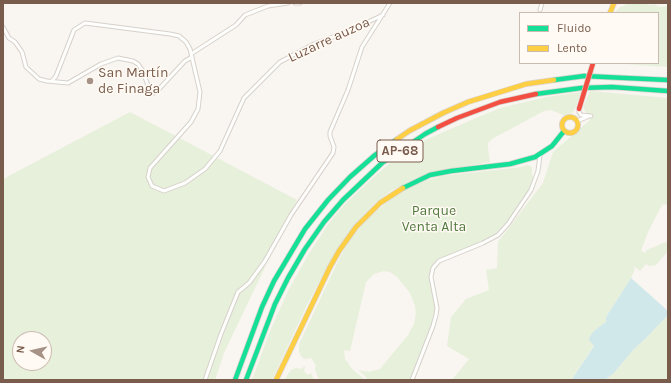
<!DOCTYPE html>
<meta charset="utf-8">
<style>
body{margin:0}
#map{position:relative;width:671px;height:383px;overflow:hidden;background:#f9f5f0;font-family:Karla,sans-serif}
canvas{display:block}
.frame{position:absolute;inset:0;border:4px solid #7a5c4d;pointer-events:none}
.legend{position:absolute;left:519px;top:12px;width:140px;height:52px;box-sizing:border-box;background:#fffaf3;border:1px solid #cabbb1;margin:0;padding:5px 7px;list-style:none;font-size:12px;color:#7a5c4d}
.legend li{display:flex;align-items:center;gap:8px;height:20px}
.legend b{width:20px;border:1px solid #cabbb1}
.north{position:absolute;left:12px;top:331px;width:40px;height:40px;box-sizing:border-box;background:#fffaf3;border:1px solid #cabbb1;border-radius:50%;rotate:278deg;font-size:11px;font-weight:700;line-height:16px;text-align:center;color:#7a5c4d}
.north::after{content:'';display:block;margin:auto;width:14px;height:18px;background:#a69286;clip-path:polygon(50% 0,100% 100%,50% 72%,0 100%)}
</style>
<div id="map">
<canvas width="671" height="383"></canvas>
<div class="frame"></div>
<ul class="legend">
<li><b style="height:5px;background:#16e098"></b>Fluido</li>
<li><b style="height:5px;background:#ffcf43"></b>Lento</li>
</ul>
<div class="north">N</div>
</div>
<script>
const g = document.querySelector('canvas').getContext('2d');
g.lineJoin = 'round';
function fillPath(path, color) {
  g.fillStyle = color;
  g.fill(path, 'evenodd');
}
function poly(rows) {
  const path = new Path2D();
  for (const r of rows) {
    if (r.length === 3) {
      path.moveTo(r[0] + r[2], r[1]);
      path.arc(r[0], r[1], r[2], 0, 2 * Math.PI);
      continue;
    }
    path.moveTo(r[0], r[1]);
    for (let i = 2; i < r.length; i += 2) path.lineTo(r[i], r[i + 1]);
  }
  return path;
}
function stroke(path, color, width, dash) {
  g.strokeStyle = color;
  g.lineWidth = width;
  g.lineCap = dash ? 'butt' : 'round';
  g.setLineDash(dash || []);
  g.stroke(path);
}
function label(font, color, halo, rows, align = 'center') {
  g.font = font + ' Karla,sans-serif';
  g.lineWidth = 3;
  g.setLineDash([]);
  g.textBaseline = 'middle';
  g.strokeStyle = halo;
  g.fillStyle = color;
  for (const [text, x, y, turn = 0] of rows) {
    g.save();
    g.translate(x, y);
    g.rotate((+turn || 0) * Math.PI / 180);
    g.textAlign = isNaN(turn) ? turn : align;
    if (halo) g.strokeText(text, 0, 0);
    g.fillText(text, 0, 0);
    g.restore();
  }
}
const green = poly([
 [626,3,641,3,650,5,654,4,660,7,668,6,668,67,611,63,658,63,658,13,614,13,620,7,626,5],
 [590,91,668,98,668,204,662,205,648,232,641,251,645,253,647,250,666,242,668,244,668,251,656,265,649,266,646,264,640,271,634,266,634,268,635,269,631,278,606,317,607,322,595,330,594,345,572,379,452,380,469,359,447,346,451,317,466,299,489,290,486,270,497,268,498,242,543,183,553,152,590,120,583,107],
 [581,92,576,107,572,113,563,115,551,110,544,111,492,139,488,143,488,148,490,162,429,173,410,181,391,191,375,203,359,220,335,252,309,301,272,380,252,380,270,331,288,291,308,255,329,223,345,204,376,175,396,158,423,141,476,118,500,108,547,97],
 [130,112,297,200,224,353,215,380,3,380,3,179],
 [20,339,44,339,44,363,20,363],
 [527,165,532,167,532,175,535,181,517,211,498,235,439,261,431,272,436,314,412,380,368,380,364,375,358,370,369,372,380,369,408,335,414,324,416,313,415,306,410,293,397,277,390,272,384,271,374,274,366,282,350,351,344,350,345,360,347,361,352,369,363,378,364,380,319,380,315,369,316,365,311,358,304,359,301,356,299,352,299,344,340,257,351,238,369,217,392,198,403,191,427,180,442,176,521,167],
 [668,315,668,380,605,380,613,374,634,349,645,339],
 [304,366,305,367,304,371,308,375,311,373,314,380,284,380,291,370,296,368,302,369]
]);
const water = poly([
 [631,278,668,311,668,315,645,339,634,349,613,374,606,379,566,380,572,379,594,346,589,340,590,336,595,330,606,322,606,317]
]);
const street = poly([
 [295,3,300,3],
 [540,10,542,3],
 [3,27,9,38,15,42,22,52,26,67,39,79,47,81,68,83,101,64,118,58,133,61,138,64,142,70,150,90,154,93,158,90,185,61,192,57],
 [191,54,236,25,245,15,268,6,288,3],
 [52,81,56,76,74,30,85,23,170,34,179,36,186,42,190,49,200,92,198,109,191,122,150,168,148,177,152,186,164,191,185,183,205,169,220,151,244,98,280,62,314,44,349,31,383,15],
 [579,109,579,112,581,115,591,116],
 [577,121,587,117],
 [205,380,221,334,238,292,249,283,265,261,291,215,333,153,334,147,330,136,330,132,348,90,362,47,390,3],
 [412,380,433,326,436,315,437,308,431,277,433,268,439,261,483,243,498,235,508,224,531,190,538,171,540,155]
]);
const fast = poly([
 [554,80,584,76,668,80],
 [536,94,581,88,612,87,668,91],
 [403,188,430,175,451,171,510,164,535,157,552,146,564,131],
 [235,380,262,307,274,281,305,229,328,200,350,177,375,155,396,140],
 [246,380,275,304,288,278,305,249,324,222,343,200,382,163,425,134,438,127]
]);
const slow = poly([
 [610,13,614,3],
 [570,125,8],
 [396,140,409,131,443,113,468,102,526,84,554,80],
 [276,380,330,267,339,251,356,227,380,203,403,188]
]);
const jam = poly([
 [438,127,457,118,500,102,536,94]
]);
const jamBridge = poly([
 [579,109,593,63]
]);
const markers = [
 [90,81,4,"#a69286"]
];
const shields = [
 [400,151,46]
];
const shieldNames = [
 ["AP-68",400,151]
];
const streetNames = [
 ["Luzarre auzoa",329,40,-25]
];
const poiNames = [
 ["San Martín",98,73],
 ["de Finaga",98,89]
];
const parkNames = [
 ["Parque",434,211],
 ["Venta Alta",434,227]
];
fillPath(green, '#e7f0db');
fillPath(water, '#d0e8ea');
stroke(street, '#d7d1cb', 5);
stroke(fast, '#d9d2cb', 6);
stroke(slow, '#d9d2cb', 6);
stroke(jam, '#d9d2cb', 6);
stroke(street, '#fefefd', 3);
stroke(fast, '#16e098', 4.5);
stroke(slow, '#ffcf43', 4.5);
stroke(jam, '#f24e42', 4.5);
stroke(jamBridge, '#d9d2cb', 6, []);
stroke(jamBridge, '#f24e42', 4.5);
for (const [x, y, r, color] of markers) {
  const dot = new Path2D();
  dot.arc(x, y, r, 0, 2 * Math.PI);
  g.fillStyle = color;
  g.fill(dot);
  stroke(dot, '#fffaf3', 1.5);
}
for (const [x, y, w] of shields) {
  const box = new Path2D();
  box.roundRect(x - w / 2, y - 11, w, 22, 3);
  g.fillStyle = '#fffaf3';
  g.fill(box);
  stroke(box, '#7a5c4d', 1);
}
label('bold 13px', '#7a5c4d', null, shieldNames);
label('14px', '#7a5c4d', '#fffaf3', streetNames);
label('14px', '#7a5c4d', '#fffaf3', poiNames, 'left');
label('14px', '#537a41', '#fffaf3', parkNames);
</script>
